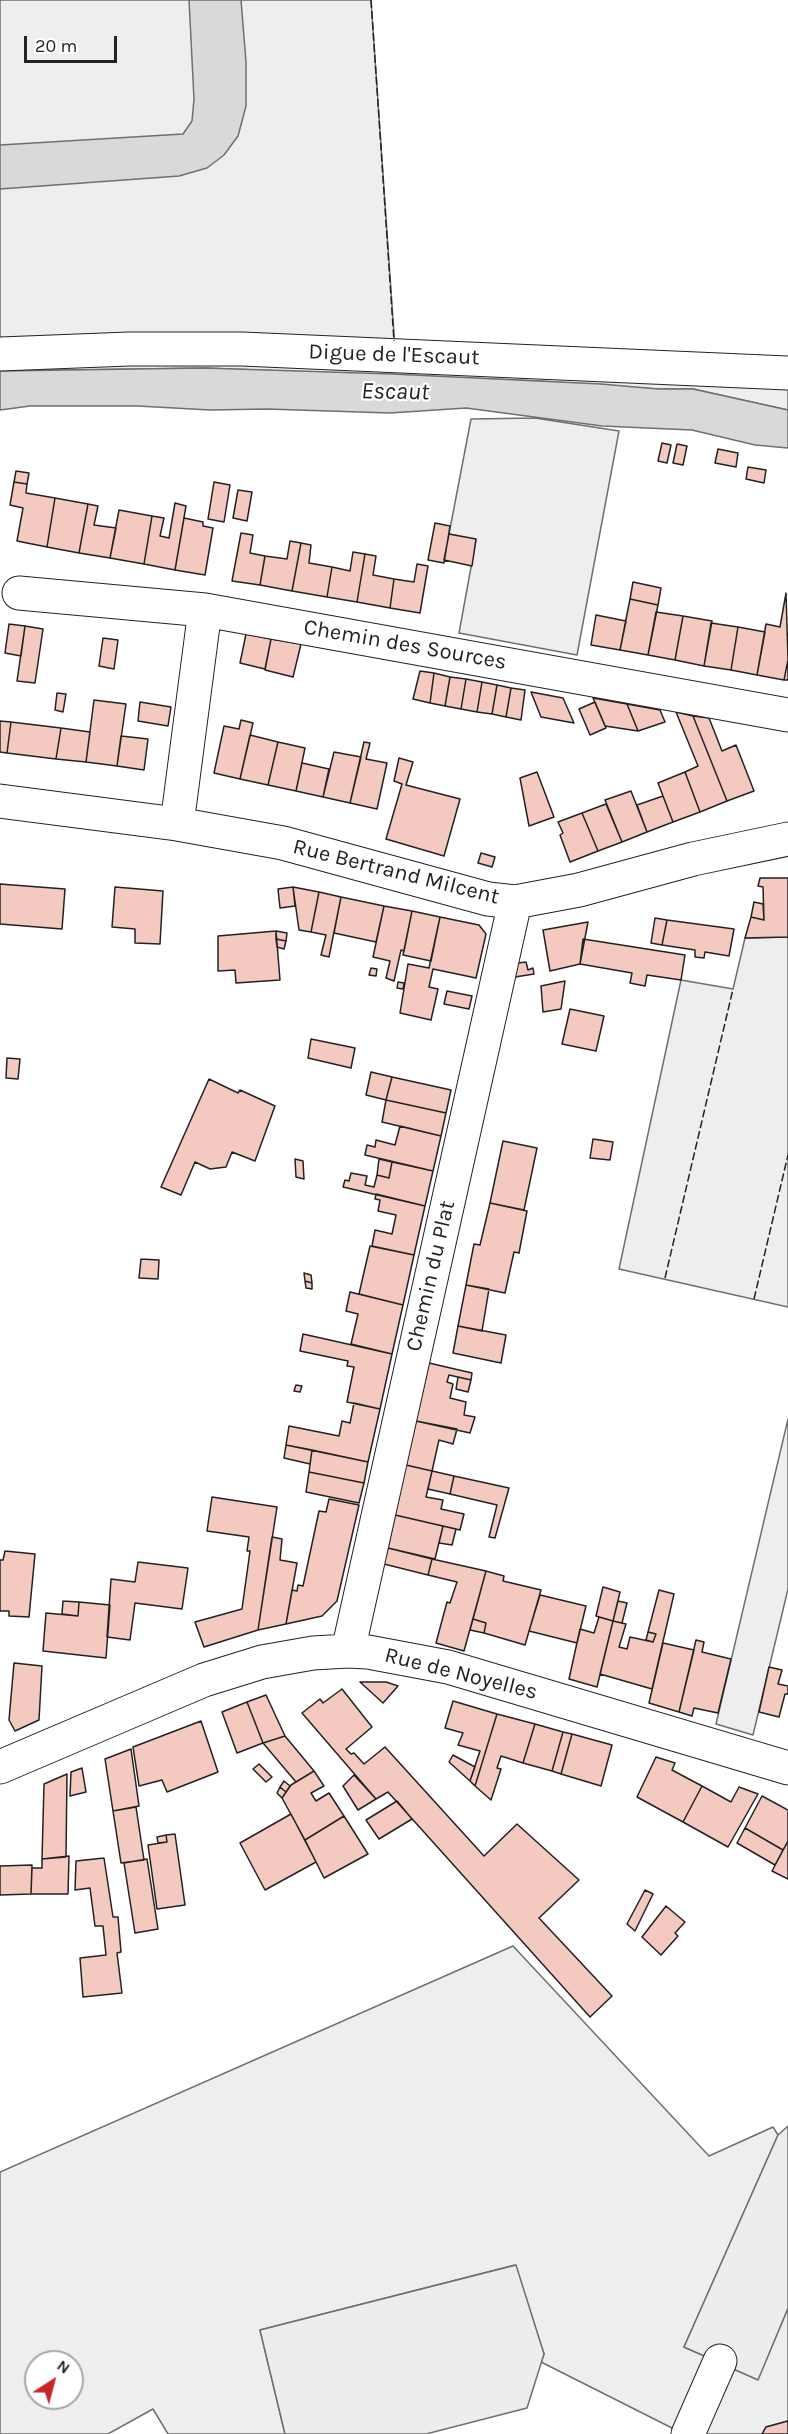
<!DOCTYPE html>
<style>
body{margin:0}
#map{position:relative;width:788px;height:2434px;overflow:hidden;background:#fff;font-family:Karla,sans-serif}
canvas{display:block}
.north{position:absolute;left:24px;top:2350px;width:60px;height:60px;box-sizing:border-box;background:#fff;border:2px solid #a7a7a7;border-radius:50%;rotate:36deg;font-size:16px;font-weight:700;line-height:24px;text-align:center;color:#222}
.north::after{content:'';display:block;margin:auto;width:21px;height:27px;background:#c62828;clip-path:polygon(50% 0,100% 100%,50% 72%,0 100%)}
.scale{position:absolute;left:24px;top:36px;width:93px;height:27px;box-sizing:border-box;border:3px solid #222;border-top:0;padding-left:8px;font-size:18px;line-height:21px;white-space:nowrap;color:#222;-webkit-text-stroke:4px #fff;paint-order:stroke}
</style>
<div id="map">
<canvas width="788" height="2434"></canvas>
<div class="north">N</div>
<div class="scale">20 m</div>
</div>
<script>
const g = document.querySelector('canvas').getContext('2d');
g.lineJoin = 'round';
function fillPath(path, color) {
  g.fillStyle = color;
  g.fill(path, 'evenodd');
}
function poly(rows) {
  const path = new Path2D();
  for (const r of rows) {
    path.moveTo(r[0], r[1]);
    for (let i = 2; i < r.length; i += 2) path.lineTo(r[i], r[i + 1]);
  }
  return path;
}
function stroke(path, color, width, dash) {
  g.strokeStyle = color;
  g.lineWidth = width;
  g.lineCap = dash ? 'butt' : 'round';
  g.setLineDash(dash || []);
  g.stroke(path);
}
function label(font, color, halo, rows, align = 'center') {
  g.font = font + ' Karla,sans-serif';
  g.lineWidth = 4.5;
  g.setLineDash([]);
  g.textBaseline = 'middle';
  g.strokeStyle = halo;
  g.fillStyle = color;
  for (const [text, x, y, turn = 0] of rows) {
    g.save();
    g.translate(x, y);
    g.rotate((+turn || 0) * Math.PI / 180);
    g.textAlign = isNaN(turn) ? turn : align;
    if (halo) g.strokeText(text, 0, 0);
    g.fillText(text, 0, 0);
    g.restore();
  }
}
const green = poly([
 [0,0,371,0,395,348,0,348,0,0],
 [22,359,788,380,788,410,693,389,658,389,539,381,204,368,0,371,0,361,22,359],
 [535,418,619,431,577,655,459,633,476,540,449,534,471,419,535,418],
 [788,937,788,1307,619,1269,681,980,733,989,745,938,788,937],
 [788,1419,788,1589,753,1735,716,1724,788,1419],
 [513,1946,709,2156,773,2127,778,2135,684,2347,707,2357,674,2429,541,2362,544,2354,515,2265,260,2330,285,2434,168,2434,153,2409,108,2434,0,2434,0,2172,513,1946],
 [36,2362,72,2362,72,2398,36,2398,36,2362],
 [788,2308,788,2421,766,2427,762,2434,702,2434,731,2368,758,2379,788,2308]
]);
const parking = poly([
 [788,2126,788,2308,758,2380,684,2347,778,2135,788,2126],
 [516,2265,544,2354,527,2408,426,2434,285,2434,260,2330,516,2265]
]);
const water = poly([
 [189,0,241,0,246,62,246,106,238,136,224,155,207,168,179,176,0,189,0,145,183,134,192,121,194,99,189,0],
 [204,368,392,374,601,384,658,389,693,389,788,410,788,448,755,445,692,430,602,426,466,408,390,413,267,409,210,410,138,406,30,406,0,410,0,371,204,368]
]);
const building = poly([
 [662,443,671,445,667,463,658,461,662,443],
 [677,444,687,446,683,465,673,463,677,444],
 [718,449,738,453,736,467,715,463,718,449],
 [748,467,766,470,764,483,746,479,748,467],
 [16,471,29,473,27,484,14,482,16,471],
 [14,482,27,484,26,493,55,498,47,547,17,541,23,508,10,505,14,482],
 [214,482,230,485,224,522,208,519,214,482],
 [238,490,252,492,247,521,233,518,238,490],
 [55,498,88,504,79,553,47,547,55,498],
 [175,503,186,506,175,570,144,564,152,516,164,518,160,536,169,538,175,503],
 [88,504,98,506,94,525,116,528,110,558,79,553,88,504],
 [119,510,152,516,144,564,110,558,119,510],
 [184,518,203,522,203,526,213,528,205,575,175,570,184,518],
 [435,523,450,526,444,563,428,560,435,523],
 [241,533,253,535,250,553,265,556,260,585,232,581,241,533],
 [449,534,476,539,472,566,444,560,449,534],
 [290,541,301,543,292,591,260,585,265,556,287,559,290,541],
 [301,543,311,545,309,563,332,567,327,597,292,591,301,543],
 [353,552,365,554,357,602,327,597,332,567,350,571,353,552],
 [365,554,376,556,373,575,394,579,390,608,357,602,365,554],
 [417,564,428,566,420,613,390,608,394,579,414,582,417,564],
 [633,582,661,588,658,605,630,599,633,582],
 [786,593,788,660,784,680,757,675,766,624,780,627,786,593],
 [630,599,658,605,648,655,620,650,630,599],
 [656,612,683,616,675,660,648,655,656,612],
 [596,615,626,621,620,650,591,645,596,615],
 [683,616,712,621,704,666,675,660,683,616],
 [711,623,738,627,731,670,704,666,711,623],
 [9,624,25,626,21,656,5,653,9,624],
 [25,626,43,629,35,683,17,681,25,626],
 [738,627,765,632,757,675,731,670,738,627],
 [246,634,271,639,265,669,240,663,246,634],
 [103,638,118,640,114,669,99,666,103,638],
 [271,639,301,644,293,677,265,670,271,639],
 [788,660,788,680,784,680,788,660],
 [420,671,434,673,430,703,413,699,420,671],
 [434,673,450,677,445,706,430,703,434,673],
 [450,677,466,679,461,709,445,706,450,677],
 [466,679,482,682,477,712,461,709,466,679],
 [482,682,497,685,492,714,477,712,482,682],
 [497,685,511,688,506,717,492,714,497,685],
 [511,688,525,690,521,720,506,717,511,688],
 [531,692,563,698,574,723,541,717,531,692],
 [57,693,66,694,63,712,55,710,57,693],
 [593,698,627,704,638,731,605,726,593,698],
 [94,700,126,704,117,766,86,762,94,700],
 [140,702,171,707,168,726,138,721,140,702],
 [595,702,606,728,590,735,579,709,595,702],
 [627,704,660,710,665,722,638,731,627,704],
 [676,712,693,716,727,801,700,812,685,772,698,766,676,712],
 [693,716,709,718,722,751,736,745,754,791,727,801,693,716],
 [241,720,253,723,240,779,214,773,224,726,239,729,241,720],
 [0,721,11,722,7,753,0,752,0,721],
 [11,722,61,728,56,759,7,753,11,722],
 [61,728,90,732,86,762,56,759,61,728],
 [250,735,278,742,268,785,240,779,250,735],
 [121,736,148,739,144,770,117,766,121,736],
 [278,742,305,748,296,791,268,785,278,742],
 [364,742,370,743,366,759,387,763,377,809,350,803,364,742],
 [334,752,361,757,350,803,323,797,334,752],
 [399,758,413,762,406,785,460,799,444,856,386,839,402,784,394,781,399,758],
 [302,763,329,769,323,797,296,791,302,763],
 [537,772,554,817,529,826,520,778,537,772],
 [685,772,700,812,673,822,658,783,685,772],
 [631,791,647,832,622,842,605,800,631,791],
 [663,796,673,822,647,832,637,805,663,796],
 [606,804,622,842,598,851,582,813,606,804],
 [582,813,598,851,570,862,560,835,563,833,558,822,582,813],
 [481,853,495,857,492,867,478,863,481,853],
 [760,878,788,878,788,937,745,938,751,917,764,920,763,887,758,886,760,878],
 [0,884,65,889,62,929,0,924,0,884],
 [115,887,163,891,160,944,135,943,135,929,112,927,115,887],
 [293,887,295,906,280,908,278,889,293,887],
 [293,887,319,892,311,932,299,930,293,887],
 [319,892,341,897,329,957,321,955,326,935,311,932,319,892],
 [341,897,384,906,376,942,334,933,341,897],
 [754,902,763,904,764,920,751,917,754,902],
 [384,906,412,911,404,951,401,950,394,981,386,978,390,961,373,957,384,906],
 [412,911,440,917,431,961,403,955,412,911],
 [440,917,479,925,486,934,476,978,433,969,429,987,438,989,431,1020,400,1013,408,964,429,968,440,917],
 [655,918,667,920,662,945,651,943,655,918],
 [667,920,734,929,729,956,705,952,704,958,695,957,695,950,662,945,667,920],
 [588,922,580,964,550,971,543,930,588,922],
 [276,931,287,933,286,941,276,939,276,931],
 [276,931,280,980,236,983,235,970,218,971,218,936,276,931],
 [276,939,286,941,284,949,277,947,276,939],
 [583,939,685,955,681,980,647,975,645,986,630,983,632,973,580,964,583,939],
 [526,962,528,970,533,968,534,974,515,977,518,963,526,962],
 [371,968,377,969,376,976,369,975,371,968],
 [565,981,561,1009,543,1012,541,986,565,981],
 [398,982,404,983,403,989,397,988,398,982],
 [447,991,472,996,469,1009,444,1004,447,991],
 [570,1009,604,1016,596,1051,562,1044,570,1009],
 [311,1039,355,1048,351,1068,308,1058,311,1039],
 [7,1058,20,1059,18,1079,6,1078,7,1058],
 [371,1072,392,1077,386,1100,366,1095,371,1072],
 [392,1077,451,1090,446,1113,386,1100,392,1077],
 [209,1079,238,1093,240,1090,275,1106,255,1161,232,1152,226,1167,210,1169,195,1162,181,1195,161,1187,209,1079],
 [386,1100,446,1113,441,1136,382,1122,386,1100],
 [400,1126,441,1136,433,1171,365,1155,367,1145,375,1147,376,1140,395,1145,400,1126],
 [593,1139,613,1142,610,1160,590,1158,593,1139],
 [503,1141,537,1148,524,1210,490,1203,503,1141],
 [295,1159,303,1161,304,1179,296,1177,295,1159],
 [379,1159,392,1162,389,1178,377,1175,379,1159],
 [392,1162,433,1171,425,1206,343,1187,345,1180,349,1181,351,1173,367,1176,365,1185,374,1187,377,1175,389,1178,392,1162],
 [376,1194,425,1206,414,1255,372,1246,375,1230,392,1234,396,1215,378,1211,380,1200,375,1199,376,1194],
 [490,1203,527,1211,519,1253,514,1252,505,1293,466,1285,474,1244,480,1245,490,1203],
 [370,1246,414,1255,403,1305,359,1294,370,1246],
 [141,1259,159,1260,158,1279,139,1278,141,1259],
 [304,1273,311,1275,312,1283,305,1281,304,1273],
 [305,1281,312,1283,312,1289,306,1288,305,1281],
 [466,1285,489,1289,482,1331,458,1326,466,1285],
 [350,1292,403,1305,392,1354,351,1344,358,1314,346,1311,350,1292],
 [458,1326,506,1335,501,1363,453,1353,458,1326],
 [303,1334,392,1354,380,1409,347,1402,354,1367,347,1366,348,1361,300,1351,303,1334],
 [429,1363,472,1373,471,1380,449,1375,447,1382,453,1384,450,1398,466,1402,464,1415,475,1417,470,1433,416,1421,429,1363],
 [458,1377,471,1380,468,1392,456,1389,458,1377],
 [296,1385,302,1386,300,1392,294,1391,296,1385],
 [354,1403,380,1409,368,1462,286,1445,289,1426,339,1436,342,1421,350,1423,354,1403],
 [416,1421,457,1429,453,1444,439,1440,432,1471,406,1465,416,1421],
 [286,1445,312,1450,310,1464,284,1458,286,1445],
 [312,1450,368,1462,364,1483,309,1472,312,1450],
 [406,1465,432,1471,426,1497,443,1500,441,1509,464,1514,460,1530,395,1515,406,1465],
 [432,1471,454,1476,450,1494,428,1489,432,1471],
 [309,1472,364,1483,359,1503,306,1492,309,1472],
 [454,1476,509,1488,495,1538,489,1537,497,1505,450,1494,454,1476],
 [212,1497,277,1507,258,1630,204,1647,195,1622,242,1609,250,1551,247,1551,249,1537,207,1531,212,1497],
 [329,1499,359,1505,337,1601,322,1616,286,1624,292,1590,297,1591,298,1585,303,1586,319,1511,326,1512,329,1499],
 [395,1515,443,1526,435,1559,388,1548,395,1515],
 [443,1526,456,1529,452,1545,439,1543,443,1526],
 [272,1537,282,1539,280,1560,297,1563,286,1624,258,1630,272,1537],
 [388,1548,432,1559,428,1575,384,1564,388,1548],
 [5,1551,35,1554,29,1617,9,1616,9,1611,0,1611,0,1560,3,1560,5,1551],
 [432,1559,486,1571,464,1651,436,1643,447,1602,450,1603,457,1582,428,1575,432,1559],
 [138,1562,188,1568,182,1609,135,1603,130,1640,107,1637,111,1579,135,1582,138,1562],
 [486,1571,504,1576,503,1581,541,1590,525,1645,484,1633,486,1623,473,1619,486,1571],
 [603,1587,620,1592,613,1621,596,1616,603,1587],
 [659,1590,674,1594,652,1689,600,1674,613,1621,626,1624,619,1647,627,1649,630,1637,653,1642,656,1634,648,1632,659,1590],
 [540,1595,586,1606,577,1643,529,1631,540,1595],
 [63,1601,79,1602,78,1616,62,1614,63,1601],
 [618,1601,627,1603,622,1623,613,1621,618,1601],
 [79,1602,110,1605,106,1658,43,1651,46,1613,78,1616,79,1602],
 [599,1617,613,1621,597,1687,569,1679,580,1629,594,1633,599,1617],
 [473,1619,486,1623,484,1633,470,1630,473,1619],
 [648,1632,656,1634,653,1642,646,1640,648,1632],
 [696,1640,704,1642,702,1652,731,1659,718,1713,694,1708,692,1716,679,1712,696,1640],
 [663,1643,694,1650,679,1712,649,1703,663,1643],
 [14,1663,42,1666,39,1720,15,1731,9,1720,14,1663],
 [769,1667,782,1670,778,1684,788,1686,788,1694,785,1694,779,1717,759,1712,769,1667],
 [360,1682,386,1682,398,1686,383,1703,360,1682],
 [342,1689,372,1727,346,1749,351,1754,354,1753,364,1764,385,1747,484,1856,517,1824,579,1880,539,1918,612,1996,590,2017,388,1792,376,1799,302,1713,320,1699,323,1703,342,1689],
 [266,1695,285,1736,263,1743,247,1702,266,1695],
 [453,1701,497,1714,475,1786,470,1781,480,1751,458,1745,463,1733,445,1728,453,1701],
 [247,1702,263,1743,237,1753,222,1712,247,1702],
 [497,1714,535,1724,523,1763,501,1756,497,1768,501,1769,491,1800,475,1786,497,1714],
 [201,1721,218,1772,167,1792,162,1780,139,1786,133,1747,201,1721],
 [535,1724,563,1732,552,1771,523,1763,535,1724],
 [563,1732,572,1734,561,1774,552,1771,563,1732],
 [572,1734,612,1745,601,1786,561,1774,572,1734],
 [285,1736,314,1771,296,1782,263,1743,285,1736],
 [131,1749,139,1806,113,1811,105,1759,131,1749],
 [453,1755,475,1767,470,1781,449,1762,453,1755],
 [656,1757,675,1763,672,1770,702,1786,683,1822,637,1797,656,1757],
 [259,1764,272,1777,266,1782,253,1769,259,1764],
 [82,1768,86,1792,70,1796,71,1772,82,1768],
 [314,1771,324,1786,311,1793,316,1801,329,1793,344,1816,305,1840,282,1798,291,1785,314,1771],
 [67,1774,66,1857,42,1859,44,1784,67,1774],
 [354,1775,376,1799,358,1810,343,1786,354,1775],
 [284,1781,290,1786,286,1792,280,1787,284,1781],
 [702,1786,731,1802,739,1787,758,1794,728,1847,683,1822,702,1786],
 [280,1787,286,1792,282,1798,277,1793,280,1787],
 [762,1796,788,1810,788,1841,783,1850,745,1828,762,1796],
 [397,1801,412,1819,379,1839,366,1820,397,1801],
 [136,1807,144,1860,121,1863,113,1811,136,1807],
 [291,1814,316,1862,265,1890,240,1843,291,1814],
 [344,1816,368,1854,324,1878,305,1840,344,1816],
 [745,1828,783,1850,775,1865,737,1843,745,1828],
 [175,1834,185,1905,157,1909,148,1845,167,1842,166,1835,175,1834],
 [166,1835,167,1842,158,1843,157,1837,166,1835],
 [788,1841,788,1879,772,1871,788,1841],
 [69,1856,68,1894,31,1894,32,1868,42,1868,42,1859,69,1856],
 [104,1858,113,1917,118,1917,121,1952,117,1953,122,1993,83,1997,80,1958,106,1955,103,1926,95,1926,90,1888,75,1890,76,1861,104,1858],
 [147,1859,158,1929,135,1933,124,1863,147,1859],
 [32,1865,31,1894,0,1895,0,1866,32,1865],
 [645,1890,653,1894,635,1931,627,1924,645,1890],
 [666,1906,685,1922,675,1933,678,1936,661,1955,642,1937,666,1906],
 [788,2421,788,2434,762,2434,766,2427,788,2421]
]);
const minor = poly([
 [0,354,129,349,242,349,788,373],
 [19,593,205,610,788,715],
 [0,801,177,824,283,843,488,899,515,902,579,890,693,859,788,839],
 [177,824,205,610],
 [348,1651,515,902],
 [0,1767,204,1680,262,1662,313,1653,348,1651,368,1652,448,1667,788,1768],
 [688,2434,720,2361]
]);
const fence = poly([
 [371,0,394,341],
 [665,1278,733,989],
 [754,1299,788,1155]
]);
const streetNames = [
 ["Digue de l'Escaut",394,355,2],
 ["Chemin des Sources",405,645,10],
 ["Rue Bertrand Milcent",396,872,14],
 ["Chemin du Plat",431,1276,-77],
 ["Rue de Noyelles",461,1674,14]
];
const waterNames = [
 ["Escaut",395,392,1]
];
fillPath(green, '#eee');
stroke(green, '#6f6f6f', 1.5);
fillPath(parking, '#ededed');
stroke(parking, '#6f6f6f', 1.5);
fillPath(water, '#d9d9d9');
stroke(water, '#6f6f6f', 1.5);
fillPath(building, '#f3c9c0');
stroke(building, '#222', 1.5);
stroke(minor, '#222', 35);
stroke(minor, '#fff', 33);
stroke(fence, '#222', 1.5, [8, 3]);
label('22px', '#222', '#fff', streetNames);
label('italic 24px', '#222', '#fff', waterNames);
</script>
